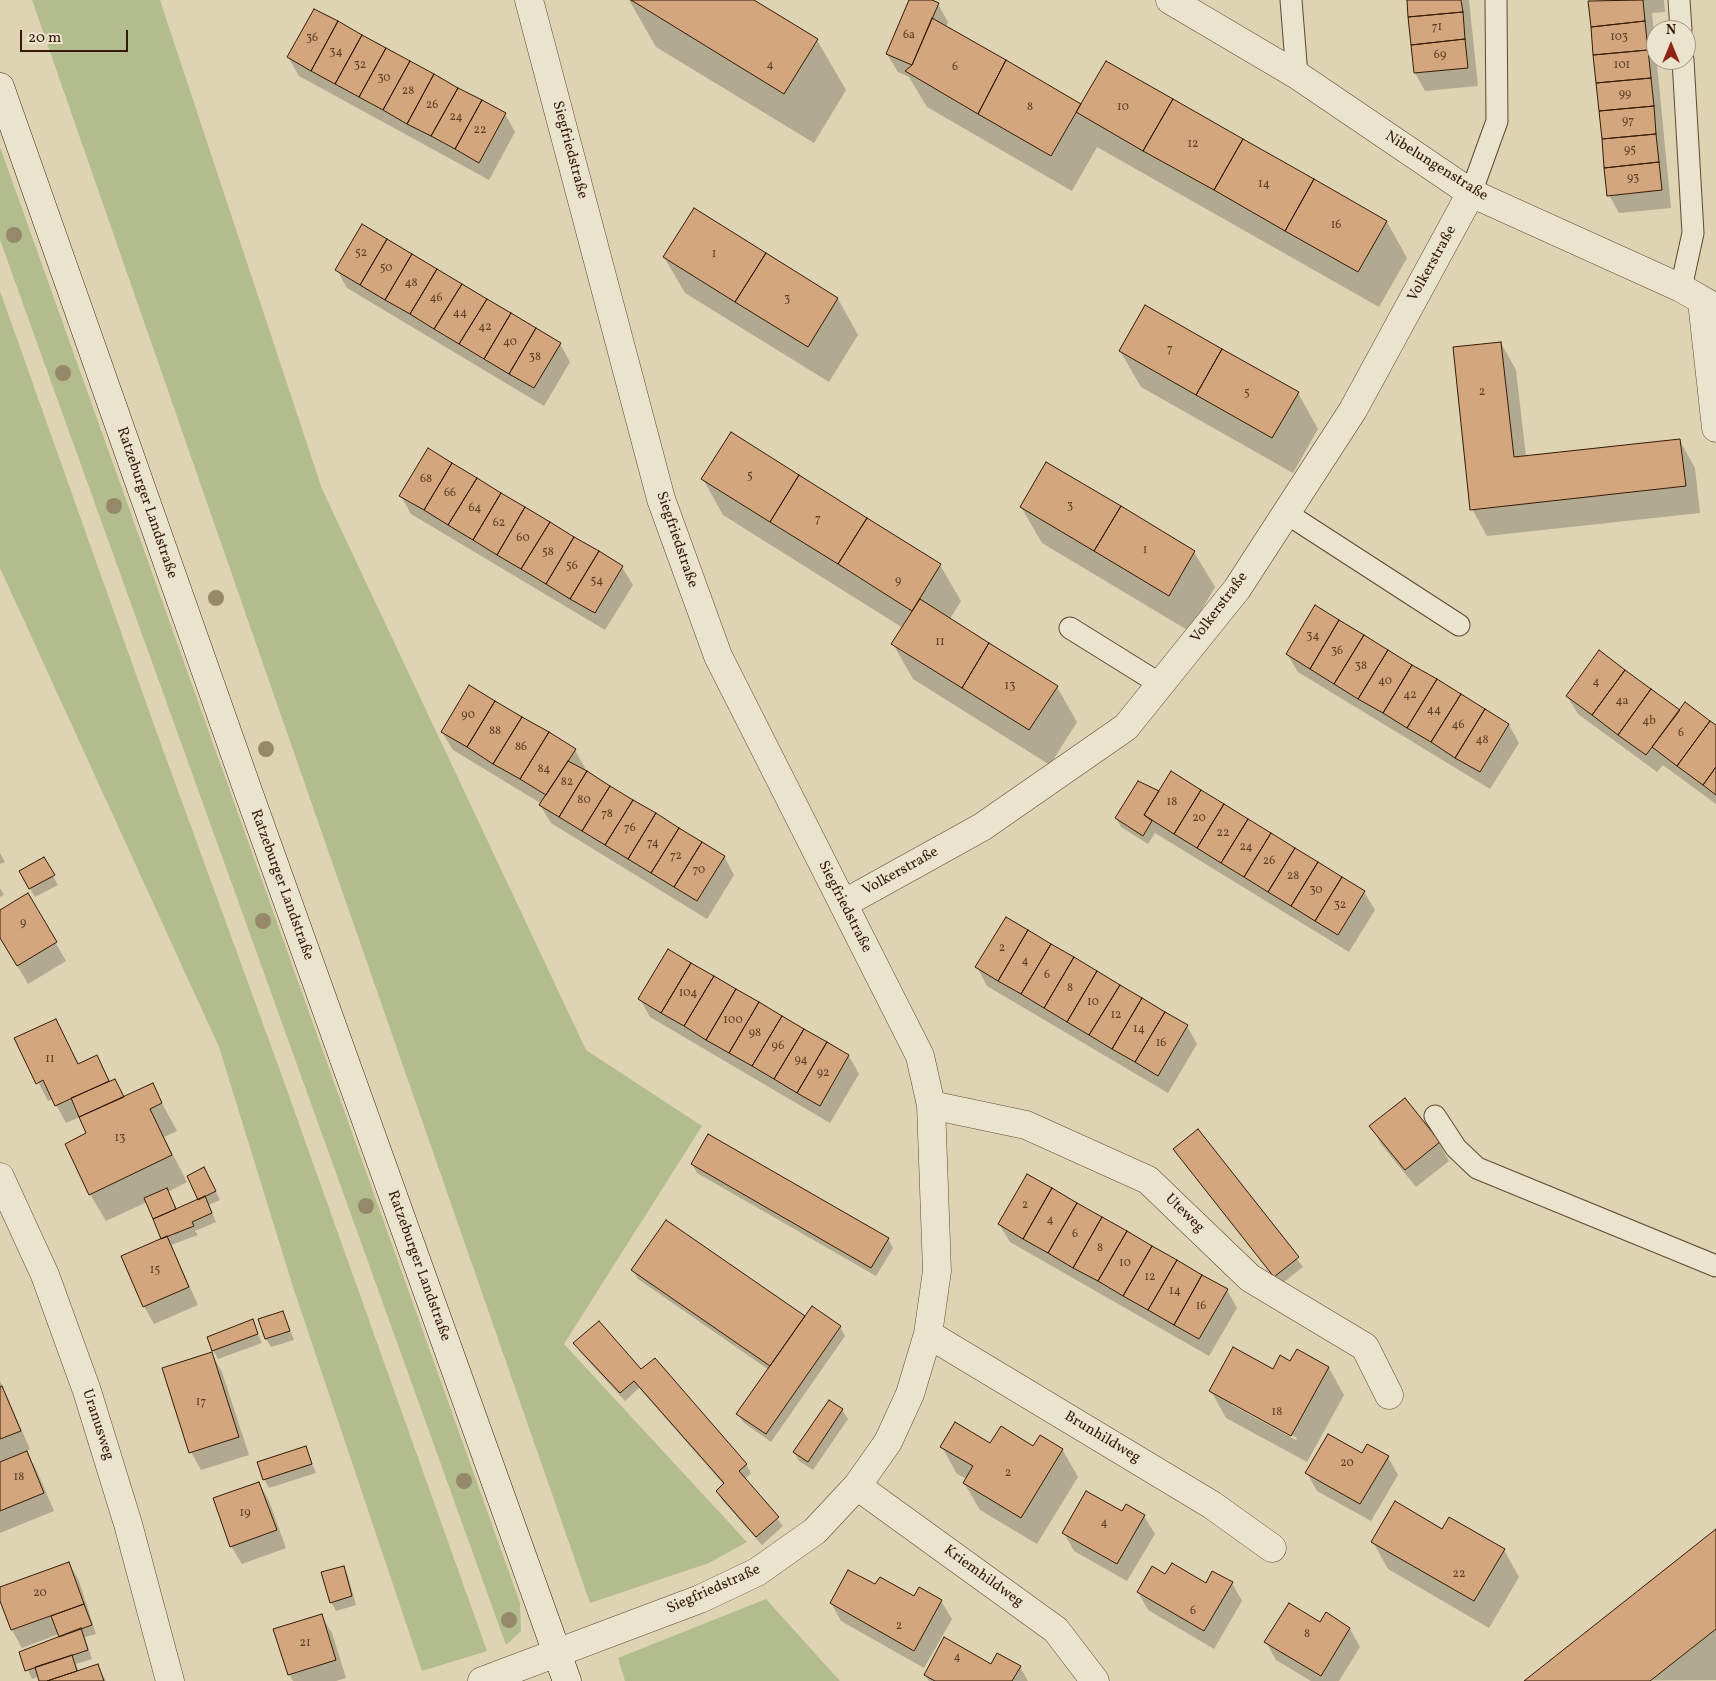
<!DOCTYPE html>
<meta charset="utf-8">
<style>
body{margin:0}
#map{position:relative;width:1716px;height:1681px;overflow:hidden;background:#ded4b4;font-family:Vollkorn,serif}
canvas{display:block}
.north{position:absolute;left:1646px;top:20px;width:50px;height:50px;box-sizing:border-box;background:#eae3ce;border:1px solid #a2937e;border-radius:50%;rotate:0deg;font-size:14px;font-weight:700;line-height:20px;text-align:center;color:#351b06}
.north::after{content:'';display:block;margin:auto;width:18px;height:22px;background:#8f2418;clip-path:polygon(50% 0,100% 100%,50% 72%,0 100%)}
.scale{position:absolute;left:20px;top:30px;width:108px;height:22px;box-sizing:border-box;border:2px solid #351b06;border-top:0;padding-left:6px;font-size:15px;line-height:18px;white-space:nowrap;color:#351b06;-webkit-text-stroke:4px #eae3ce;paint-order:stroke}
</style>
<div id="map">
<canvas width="1716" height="1681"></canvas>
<div class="north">N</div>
<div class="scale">20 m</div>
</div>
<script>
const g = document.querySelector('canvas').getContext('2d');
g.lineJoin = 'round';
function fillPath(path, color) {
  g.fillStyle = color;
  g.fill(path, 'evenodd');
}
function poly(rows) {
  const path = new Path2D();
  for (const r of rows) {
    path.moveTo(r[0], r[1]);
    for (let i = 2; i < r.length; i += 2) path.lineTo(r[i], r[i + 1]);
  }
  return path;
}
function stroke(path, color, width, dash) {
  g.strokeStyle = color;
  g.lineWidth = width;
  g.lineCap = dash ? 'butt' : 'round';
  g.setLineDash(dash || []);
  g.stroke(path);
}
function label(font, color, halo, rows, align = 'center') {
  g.font = font + ' Vollkorn,serif';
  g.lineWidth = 4.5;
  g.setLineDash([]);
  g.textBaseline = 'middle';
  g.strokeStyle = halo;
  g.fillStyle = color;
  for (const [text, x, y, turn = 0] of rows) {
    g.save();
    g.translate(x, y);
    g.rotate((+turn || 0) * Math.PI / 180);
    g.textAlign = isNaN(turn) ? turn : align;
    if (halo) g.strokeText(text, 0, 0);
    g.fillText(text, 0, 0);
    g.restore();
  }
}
const green = poly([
 [32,0,160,0,322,489,586,1050,702,1126,564,1344,747,1542,709,1563,590,1603],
 [0,147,520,1603,521,1631,506,1645,0,240],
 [0,291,154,725,278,1065,487,1651,422,1671,293,1287,219,1047,0,568],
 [766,1599,840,1681,625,1681,618,1658]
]);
const shadow = poly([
 [629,0,751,0,817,40,846,90,814,143,656,47],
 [911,0,929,0,938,4,948,22,946,27,1082,105,1106,63,1387,222,1407,258,1379,307,1097,147,1072,191,927,107,909,77,898,72,887,54],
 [1407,0,1469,0,1478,86,1425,91,1415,73],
 [1606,0,1664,0,1665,12,1652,13,1671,208,1619,213,1609,195,1589,2],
 [288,57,505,114,515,132,489,180,299,76],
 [694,210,838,299,858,335,829,382,685,293,664,257],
 [337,270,560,344,570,362,544,406,347,288],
 [1501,343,1516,370,1526,457,1680,441,1695,468,1700,513,1487,536,1472,509],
 [1120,351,1298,393,1318,429,1293,473,1141,387],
 [731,434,940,565,961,601,950,619,1057,687,1077,722,1050,765,913,679,893,644,903,628,723,515,703,479],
 [401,496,622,567,633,585,605,630,411,514],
 [1021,507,1194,552,1215,587,1189,631,1042,543],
 [1316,607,1509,725,1519,743,1490,789,1298,672,1287,654],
 [1567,696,1716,726,1716,804,1663,765,1657,772,1578,714],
 [442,732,575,750,585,768,583,771,724,856,734,875,707,919,551,823,540,805,542,804,453,750],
 [1139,783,1364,892,1375,910,1349,952,1155,833,1148,844,1121,827,1116,818],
 [0,853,5,862,0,864],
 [43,858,58,885,35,897,20,871],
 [0,888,4,895,0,897],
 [28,895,66,961,28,984,0,936,0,912],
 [669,951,849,1056,859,1074,830,1123,650,1017,640,999],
 [977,967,1187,1026,1197,1044,1168,1093,987,986],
 [55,1020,79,1065,96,1057,110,1082,124,1098,152,1085,177,1131,164,1137,187,1182,168,1192,177,1210,200,1200,209,1177,220,1200,209,1205,216,1222,195,1231,198,1235,171,1245,198,1305,154,1324,144,1306,163,1239,147,1202,106,1221,90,1194,88,1134,80,1117,66,1123,53,1099,48,1101,16,1039],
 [1371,1126,1439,1143,1449,1161,1416,1187,1381,1144],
 [1198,1131,1303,1267,1280,1285,1174,1149],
 [692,1164,888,1239,893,1248,876,1276,697,1173],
 [999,1224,1227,1290,1237,1308,1209,1356,1010,1242],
 [633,1270,840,1327,845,1336,771,1442,743,1422,738,1414,769,1370,638,1279],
 [283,1312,294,1340,271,1347,266,1339],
 [252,1321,262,1343,218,1359,213,1350],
 [575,1344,641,1371,746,1464,751,1473,745,1479,783,1526,762,1545,722,1500,717,1491,724,1485,639,1388,625,1401,580,1352],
 [212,1354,222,1372,249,1455,201,1470,191,1452],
 [1291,1362,1329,1368,1344,1395,1307,1462,1226,1418,1211,1391,1273,1371],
 [1232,1402,1297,1438,1296,1440,1232,1405],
 [0,1381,30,1449,26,1451,37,1471,54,1511,0,1533],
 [829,1402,842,1410,848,1419,813,1470,799,1461,794,1452],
 [991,1445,1062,1449,1078,1477,1037,1544,980,1510,964,1483,967,1479,957,1474,942,1447],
 [306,1448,316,1473,269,1488,264,1479],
 [1362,1454,1388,1457,1398,1475,1371,1521,1317,1491,1307,1473],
 [259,1483,269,1501,286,1548,242,1564,231,1546],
 [1122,1513,1144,1516,1155,1534,1127,1581,1074,1551,1064,1533],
 [1716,1530,1716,1680,1526,1681],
 [1442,1531,1504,1550,1519,1577,1489,1628,1388,1569,1373,1542],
 [69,1563,79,1581,96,1634,85,1637,92,1659,76,1664,79,1672,97,1665,106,1681,41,1681,39,1676,32,1679,21,1653,60,1638,59,1634,22,1648,12,1630,0,1597,0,1588],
 [343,1567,348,1576,356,1605,336,1611,331,1602],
 [1166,1575,1206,1584,1232,1583,1242,1601,1214,1649,1148,1610,1138,1592],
 [876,1586,915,1598,920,1589,941,1601,952,1619,924,1668,841,1621,831,1603],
 [321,1615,332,1633,346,1678,336,1681,293,1681,289,1674],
 [1350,1629,1360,1647,1339,1681,1311,1681,1276,1660,1266,1642],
 [992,1666,1020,1667,1028,1681,929,1681,925,1675]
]);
const building = poly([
 [631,0,754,0,818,39,784,94,631,0],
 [909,0,932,0,939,3,912,65,886,54,909,0],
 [1407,0,1461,0,1463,12,1408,17,1407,0],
 [1643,0,1645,21,1591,27,1588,1,1643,0],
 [314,9,338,21,311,71,287,57,314,9],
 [1463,12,1465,39,1411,45,1408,17,1463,12],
 [932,18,1006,60,978,114,905,71,912,65,932,18],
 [338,21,362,35,335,84,311,71,338,21],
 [1645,21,1648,50,1593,55,1591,27,1645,21],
 [362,35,386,48,359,97,335,84,362,35],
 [1465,39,1468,68,1414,73,1411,45,1465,39],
 [386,48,410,61,383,110,359,97,386,48],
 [1648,50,1651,78,1596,83,1593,55,1648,50],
 [1006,60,1081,104,1051,156,978,114,1006,60],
 [410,61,434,74,407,124,383,110,410,61],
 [1106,61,1173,99,1143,151,1076,112,1106,61],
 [434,74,458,88,431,136,407,124,434,74],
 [1651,78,1654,106,1599,111,1596,83,1651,78],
 [458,88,482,100,455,149,431,136,458,88],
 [1173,99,1243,139,1214,190,1143,151,1173,99],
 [482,100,506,113,479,163,455,149,482,100],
 [1654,106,1656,134,1602,139,1599,111,1654,106],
 [1656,134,1659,162,1604,168,1602,139,1656,134],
 [1243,139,1314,179,1285,231,1214,190,1243,139],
 [1659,162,1662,190,1607,196,1604,168,1659,162],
 [1314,179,1387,221,1358,272,1285,231,1314,179],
 [694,208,766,253,735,302,663,257,694,208],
 [362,224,387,239,360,285,335,270,362,224],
 [387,239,412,254,385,300,360,285,387,239],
 [766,253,838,298,808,347,735,302,766,253],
 [412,254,437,269,410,314,385,300,412,254],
 [437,269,462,284,434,329,410,314,437,269],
 [462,284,487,299,459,344,434,329,462,284],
 [487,299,511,313,484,359,459,344,487,299],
 [1145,305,1222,349,1196,395,1119,351,1145,305],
 [511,313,536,328,509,374,484,359,511,313],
 [536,328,561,343,534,388,509,374,536,328],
 [1501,342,1514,457,1680,439,1686,486,1470,510,1453,347,1501,342],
 [1222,349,1299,392,1272,438,1196,395,1222,349],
 [731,432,799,475,770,522,701,479,731,432],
 [428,448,452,463,424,510,399,496,428,448],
 [1046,462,1121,506,1094,551,1020,507,1046,462],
 [452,463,477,478,448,525,424,510,452,463],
 [799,475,867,518,838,564,770,522,799,475],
 [477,478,501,493,473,540,448,525,477,478],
 [501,493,525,507,497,555,473,540,501,493],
 [1121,506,1195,551,1169,596,1094,551,1121,506],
 [525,507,550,522,521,569,497,555,525,507],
 [867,518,941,564,912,611,838,564,867,518],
 [550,522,574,537,546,584,521,569,550,522],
 [574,537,599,551,570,599,546,584,574,537],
 [599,551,623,566,595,613,570,599,599,551],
 [920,599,989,643,962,688,891,644,920,599],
 [1315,605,1339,620,1310,669,1286,654,1315,605],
 [1339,620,1364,635,1334,684,1310,669,1339,620],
 [1364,635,1388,650,1358,699,1334,684,1364,635],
 [989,643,1058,686,1029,730,962,688,989,643],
 [1388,650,1412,665,1383,713,1358,699,1388,650],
 [1599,650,1625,670,1592,715,1566,696,1599,650],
 [1412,665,1437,679,1407,728,1383,713,1412,665],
 [1625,670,1651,689,1618,735,1592,715,1625,670],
 [1437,679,1461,694,1431,742,1407,728,1437,679],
 [469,685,495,701,467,747,441,732,469,685],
 [1651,689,1680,710,1646,755,1618,735,1651,689],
 [1461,694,1485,709,1455,758,1431,742,1461,694],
 [495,701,522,717,493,764,467,747,495,701],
 [1685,702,1710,721,1677,766,1652,747,1685,702],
 [1485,709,1509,724,1480,772,1455,758,1485,709],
 [522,717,549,732,520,779,493,764,522,717],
 [1710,721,1716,725,1716,767,1703,785,1677,766,1710,721],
 [549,732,576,749,546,795,520,779,549,732],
 [568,761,587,771,559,817,539,805,568,761],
 [1716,767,1716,795,1703,785,1716,767],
 [587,771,610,786,582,831,559,817,587,771],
 [1171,771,1201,790,1174,834,1144,815,1171,771],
 [1138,781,1159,791,1144,815,1152,821,1143,836,1115,818,1138,781],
 [610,786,633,800,605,845,582,831,610,786],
 [1201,790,1224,804,1197,848,1174,834,1201,790],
 [633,800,656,813,628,859,605,845,633,800],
 [1224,804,1248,819,1221,863,1197,848,1224,804],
 [656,813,679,828,651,873,628,859,656,813],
 [1248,819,1271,833,1244,877,1221,863,1248,819],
 [679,828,702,842,674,887,651,873,679,828],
 [1271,833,1295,848,1268,892,1244,877,1271,833],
 [702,842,725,856,697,901,674,887,702,842],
 [1295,848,1318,862,1291,906,1268,892,1295,848],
 [44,857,55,875,29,889,19,871,44,857],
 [1318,862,1342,877,1315,921,1291,906,1318,862],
 [1342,877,1365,891,1338,935,1315,921,1342,877],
 [28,893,57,942,17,966,0,938,0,910,28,893],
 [1006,917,1028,930,998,981,975,967,1006,917],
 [1028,930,1051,944,1021,994,998,981,1028,930],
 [1051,944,1074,957,1044,1008,1021,994,1051,944],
 [668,949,691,963,661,1013,638,999,668,949],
 [1074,957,1097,971,1067,1022,1044,1008,1074,957],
 [691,963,714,976,684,1026,661,1013,691,963],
 [1097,971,1120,985,1089,1035,1067,1022,1097,971],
 [714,976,736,989,706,1040,684,1026,714,976],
 [1120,985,1142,998,1112,1049,1089,1035,1120,985],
 [736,989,759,1002,729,1053,706,1040,736,989],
 [1142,998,1165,1012,1135,1062,1112,1049,1142,998],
 [759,1002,782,1016,752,1066,729,1053,759,1002],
 [1165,1012,1188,1025,1158,1076,1135,1062,1165,1012],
 [782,1016,804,1029,774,1079,752,1066,782,1016],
 [56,1019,78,1064,97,1055,109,1081,55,1106,43,1080,36,1084,14,1038,56,1019],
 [804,1029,827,1042,797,1093,774,1079,804,1029],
 [827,1042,849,1055,820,1106,797,1093,827,1042],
 [115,1079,124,1097,79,1117,71,1098,115,1079],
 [153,1083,162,1103,150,1109,172,1155,89,1195,65,1144,86,1133,79,1117,153,1083],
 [1405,1098,1440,1142,1405,1170,1369,1126,1405,1098],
 [1198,1129,1299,1257,1274,1277,1173,1149,1198,1129],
 [708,1134,889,1238,871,1268,691,1164,708,1134],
 [204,1167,216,1191,198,1200,187,1176,204,1167],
 [1027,1174,1052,1188,1023,1239,998,1224,1027,1174],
 [167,1188,176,1209,153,1219,144,1198,167,1188],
 [1052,1188,1077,1203,1048,1253,1023,1239,1052,1188],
 [205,1196,212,1213,192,1222,194,1226,161,1239,153,1219,205,1196],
 [1077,1203,1102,1217,1073,1268,1048,1253,1077,1203],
 [1102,1217,1127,1231,1098,1281,1073,1268,1102,1217],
 [666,1220,805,1316,770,1366,631,1270,666,1220],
 [1127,1231,1152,1246,1123,1296,1098,1281,1127,1231],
 [167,1236,189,1287,143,1307,121,1256,167,1236],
 [1152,1246,1177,1260,1148,1310,1123,1296,1152,1246],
 [1177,1260,1202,1275,1174,1325,1148,1310,1177,1260],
 [1202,1275,1228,1289,1199,1339,1174,1325,1202,1275],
 [812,1306,841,1326,766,1434,736,1414,812,1306],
 [283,1311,290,1331,265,1339,258,1319,283,1311],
 [253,1319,258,1334,212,1351,207,1337,253,1319],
 [599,1321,641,1369,655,1358,747,1464,739,1471,779,1517,756,1537,716,1491,724,1483,634,1381,620,1393,573,1343,599,1321],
 [1233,1347,1273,1369,1280,1355,1290,1361,1297,1349,1329,1367,1291,1436,1209,1391,1233,1347],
 [212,1352,239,1437,189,1453,162,1368,212,1352],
 [2,1386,21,1431,0,1439,0,1387,2,1386],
 [829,1400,843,1409,808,1462,793,1452,829,1400],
 [955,1422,990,1443,1001,1426,1033,1446,1040,1435,1063,1449,1021,1518,963,1483,973,1466,940,1447,955,1422],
 [1328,1434,1362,1453,1367,1444,1389,1456,1360,1504,1305,1473,1328,1434],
 [306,1446,312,1464,263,1480,257,1462,306,1446],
 [27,1451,44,1493,0,1511,0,1462,27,1451],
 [259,1482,277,1530,230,1547,213,1498,259,1482],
 [1086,1491,1122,1511,1126,1504,1145,1515,1117,1564,1062,1533,1086,1491],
 [1395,1501,1442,1529,1449,1517,1505,1549,1474,1601,1371,1542,1395,1501],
 [1716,1529,1716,1629,1650,1681,1524,1681,1716,1529],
 [69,1562,84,1604,11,1630,0,1601,0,1587,69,1562],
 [1172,1563,1206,1583,1212,1571,1233,1582,1204,1631,1137,1592,1152,1566,1165,1574,1172,1563],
 [344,1566,352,1596,330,1603,321,1572,344,1566],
 [848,1570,875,1584,880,1577,914,1596,919,1587,942,1600,914,1651,830,1603,848,1570],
 [1289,1603,1320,1622,1326,1612,1350,1628,1321,1676,1264,1642,1289,1603],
 [84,1604,92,1625,59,1637,51,1616,84,1604],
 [322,1614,336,1660,288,1675,273,1629,322,1614],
 [81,1628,88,1650,25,1671,19,1652,81,1628],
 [944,1637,991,1664,997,1653,1021,1666,1012,1681,935,1681,924,1675,944,1637],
 [72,1655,77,1671,47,1681,39,1681,35,1667,72,1655],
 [98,1664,104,1681,47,1681,98,1664]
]);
const service = poly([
 [1291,0,1297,75],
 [1679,0,1681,30],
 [1471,193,1497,121,1496,0],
 [1681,288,1693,233,1683,60],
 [1286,513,1459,625],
 [1070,628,1160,684],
 [1435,1116,1456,1148,1477,1168,1716,1266]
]);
const minor = poly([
 [1170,0,1297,75,1471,193,1681,288,1716,308],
 [1702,302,1716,428],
 [843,904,982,827,1126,727,1237,589,1353,410,1471,193],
 [931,1105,1026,1125,1148,1180,1250,1278,1365,1347,1389,1395],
 [0,1177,45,1275,87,1391,128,1524,170,1681],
 [928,1334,1212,1505,1272,1548],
 [857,1486,1056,1630,1095,1681],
 [482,1681,700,1599,757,1572,815,1531,857,1486,888,1442,910,1394,928,1334,937,1271,931,1105,920,1056,718,656,661,499,529,0]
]);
const secondary = poly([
 [0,87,248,791,567,1681]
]);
const trees = [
 [14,235],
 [63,373],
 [114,506],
 [216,598],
 [266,749],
 [263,921],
 [366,1206],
 [464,1481],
 [509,1620]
];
const numberNames = [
 ["71",1437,28],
 ["6a",909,36],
 ["103",1619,38],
 ["36",312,39],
 ["34",336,53],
 ["69",1440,56],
 ["32",360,66],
 ["4",770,66],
 ["101",1622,66],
 ["6",955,68],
 ["30",384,79],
 ["28",408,92],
 ["99",1625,95],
 ["26",432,106],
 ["8",1030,108],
 ["10",1123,108],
 ["24",456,118],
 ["97",1628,122],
 ["22",480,131],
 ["12",1193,145],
 ["95",1630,151],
 ["93",1633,179],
 ["14",1264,185],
 ["16",1336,226],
 ["52",361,254],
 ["1",714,255],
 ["50",386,269],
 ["48",411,284],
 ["46",436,299],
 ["3",787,300],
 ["44",460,314],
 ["42",485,328],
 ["40",510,343],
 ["7",1170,350],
 ["38",535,358],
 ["2",1482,393],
 ["5",1247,394],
 ["5",750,477],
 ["68",426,480],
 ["66",450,494],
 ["3",1070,507],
 ["64",475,509],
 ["7",818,520],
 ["62",499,524],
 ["60",523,539],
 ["1",1145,551],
 ["58",548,553],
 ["56",572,567],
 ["54",597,582],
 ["9",898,582],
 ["34",1313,637],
 ["11",940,643],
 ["36",1337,652],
 ["38",1361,667],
 ["40",1385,682],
 ["4",1596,683],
 ["13",1010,687],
 ["42",1410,696],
 ["4a",1622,702],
 ["44",1434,711],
 ["90",468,716],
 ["4b",1649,722],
 ["46",1458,726],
 ["88",495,732],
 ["6",1681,734],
 ["48",1482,741],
 ["86",521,748],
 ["84",544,770],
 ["82",567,783],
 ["80",584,801],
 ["18",1172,803],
 ["78",607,815],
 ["20",1199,819],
 ["76",630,829],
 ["22",1223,834],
 ["74",653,844],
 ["24",1246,848],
 ["72",676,857],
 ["26",1269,862],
 ["70",699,871],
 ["28",1293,877],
 ["30",1316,891],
 ["32",1340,906],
 ["9",23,924],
 ["2",1002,949],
 ["4",1025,962],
 ["6",1047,976],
 ["8",1070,989],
 ["104",688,994],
 ["10",1093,1003],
 ["12",1116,1016],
 ["100",733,1021],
 ["14",1139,1030],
 ["98",755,1034],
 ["16",1161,1044],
 ["96",778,1047],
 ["11",50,1060],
 ["94",801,1061],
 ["92",823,1074],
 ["13",120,1139],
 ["2",1025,1206],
 ["4",1050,1221],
 ["6",1075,1235],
 ["8",1100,1249],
 ["10",1125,1264],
 ["15",155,1271],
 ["12",1150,1278],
 ["14",1175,1292],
 ["16",1201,1307],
 ["17",201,1403],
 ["18",1277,1413],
 ["20",1347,1464],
 ["2",1008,1474],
 ["18",19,1478],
 ["19",245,1514],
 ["4",1104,1524],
 ["22",1459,1575],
 ["20",40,1594],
 ["6",1193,1612],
 ["2",899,1627],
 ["8",1307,1635],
 ["21",305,1644],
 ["4",957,1658]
];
const streetNames = [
 ["Siegfriedstraße",569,150,75],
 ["Nibelungenstraße",1436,167,32],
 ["Volkerstraße",1433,264,-61],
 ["Ratzeburger Landstraße",146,503,71],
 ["Siegfriedstraße",676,540,71],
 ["Volkerstraße",1220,608,-53],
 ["Volkerstraße",901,872,-29],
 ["Ratzeburger Landstraße",281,885,70],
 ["Siegfriedstraße",844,907,63],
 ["Uteweg",1184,1214,44],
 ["Ratzeburger Landstraße",418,1266,70],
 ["Uranusweg",97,1425,72],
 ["Brunhildweg",1102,1438,31],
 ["Kriemhildweg",983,1577,36],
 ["Siegfriedstraße",714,1590,-24]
];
fillPath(green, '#b3bc8c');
fillPath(shadow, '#0003');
fillPath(building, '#d3a67e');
stroke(building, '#351b06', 1);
stroke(service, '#5f4932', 23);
stroke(minor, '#5f4932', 29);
stroke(secondary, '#351b06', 29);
stroke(service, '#eae3ce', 21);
stroke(minor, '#eae3ce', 28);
stroke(secondary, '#eae3ce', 28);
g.fillStyle = '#96896a';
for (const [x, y] of trees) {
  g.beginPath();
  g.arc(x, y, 8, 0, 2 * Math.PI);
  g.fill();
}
label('12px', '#5c3e24', null, numberNames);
label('15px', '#351b06', '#eae3ce', streetNames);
</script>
